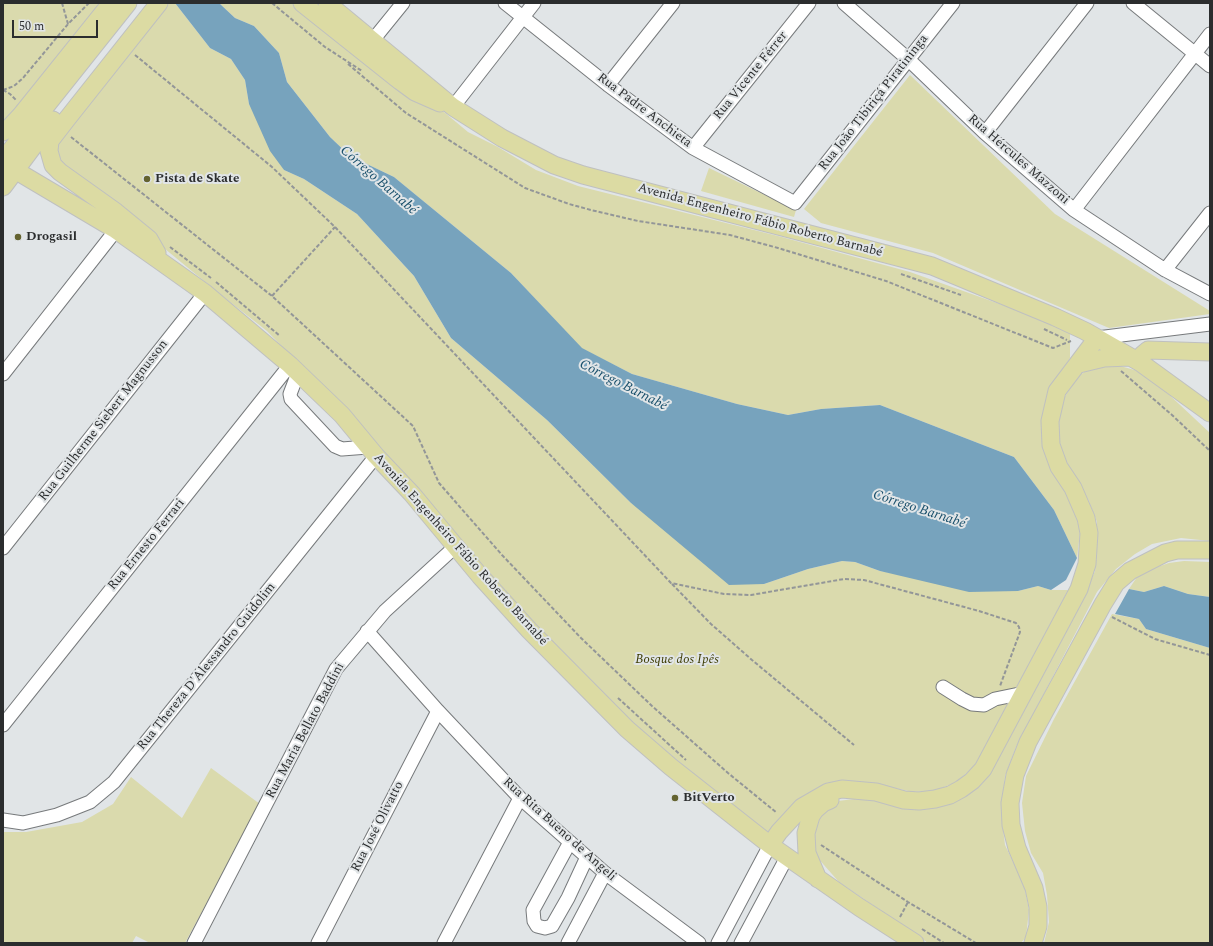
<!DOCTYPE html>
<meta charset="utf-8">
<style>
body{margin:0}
#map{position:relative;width:1213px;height:946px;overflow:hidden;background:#e1e5e7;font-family:Spectral,serif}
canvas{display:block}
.frame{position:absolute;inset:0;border:4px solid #2b2d2e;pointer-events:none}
.scale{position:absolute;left:12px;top:20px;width:86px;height:18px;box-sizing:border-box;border:2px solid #2b2d2e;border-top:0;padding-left:5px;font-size:12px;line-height:14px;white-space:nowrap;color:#2b2d2e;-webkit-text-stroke:3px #e1e5e7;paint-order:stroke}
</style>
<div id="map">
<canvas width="1213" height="946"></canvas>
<div class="frame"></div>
<div class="scale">50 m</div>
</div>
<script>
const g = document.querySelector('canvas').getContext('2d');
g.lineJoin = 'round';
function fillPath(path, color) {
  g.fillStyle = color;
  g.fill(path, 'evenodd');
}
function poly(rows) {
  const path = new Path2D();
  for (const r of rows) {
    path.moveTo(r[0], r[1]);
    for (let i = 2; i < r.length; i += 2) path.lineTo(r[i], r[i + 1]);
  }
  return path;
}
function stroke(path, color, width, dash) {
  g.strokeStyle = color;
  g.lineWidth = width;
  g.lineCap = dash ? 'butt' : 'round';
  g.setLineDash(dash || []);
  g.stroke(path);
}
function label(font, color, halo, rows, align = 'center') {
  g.font = font + ' Spectral,serif';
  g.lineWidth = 4;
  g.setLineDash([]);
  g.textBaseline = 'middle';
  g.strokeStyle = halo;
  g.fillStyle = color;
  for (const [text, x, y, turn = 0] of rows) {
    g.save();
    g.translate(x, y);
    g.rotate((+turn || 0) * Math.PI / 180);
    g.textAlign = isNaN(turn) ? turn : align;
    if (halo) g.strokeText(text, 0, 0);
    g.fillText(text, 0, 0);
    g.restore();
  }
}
const green = poly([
 [3,3,106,3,32,95,3,123],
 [165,3,175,3,210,48,231,59,245,80,249,104,284,170,304,179,357,214,414,276,451,338,547,420,631,503,764,584,808,569,842,561,855,562,880,571,998,591,1018,591,1038,586,1051,590,1068,590,1035,655,975,766,955,783,933,791,913,792,881,785,860,783,768,834,645,734,578,671,531,625,379,447,267,331,221,295,63,165,57,149,57,140],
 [219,3,294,3,438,107,468,132,498,147,536,170,578,186,778,236,910,272,1025,313,1070,333,1070,358,1052,389,1043,416,1067,494,1075,510,1080,533,1077,558,1054,510,1014,457,880,405,821,409,788,415,737,404,632,374,581,348,511,273,394,177,350,156,330,137,287,82,279,53,254,26,235,18],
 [910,75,1055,214,1210,311,1210,314,1109,328,933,253,821,223,804,209],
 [709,168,796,210,794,217,701,191],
 [1113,364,1138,371,1163,389,1210,433,1210,541,1181,538,1152,544,1135,554,1116,569,1097,592,1016,747,1005,776,1002,821,1005,845,1024,885,1029,910,1026,937,1021,943,928,943,839,882,816,856,812,842,816,818,838,801,854,799,876,800,917,808,939,807,963,797,981,785,993,767,1082,601,1095,571,1097,546,1097,522,1088,499,1061,452,1057,421,1064,398,1078,376,1096,365],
 [1184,561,1210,562,1210,597,1188,594,1164,586,1144,592,1129,589,1137,577,1154,568,1169,563],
 [1112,614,1139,619,1146,629,1210,648,1210,943,1044,943,1049,922,1047,895,1043,873,1031,853,1025,831,1022,803,1026,776,1054,719],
 [211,768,260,804,185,943,150,943,136,936,132,943,3,943,3,832,26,832,82,822,113,804,131,777,182,818]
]);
const water = poly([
 [175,3,219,3,235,18,254,26,279,53,287,82,330,137,350,156,394,177,511,273,582,348,632,374,737,404,788,415,821,409,880,405,1014,457,1054,510,1077,558,1066,580,1051,590,1038,586,1018,591,969,592,880,571,855,562,842,561,808,569,764,584,729,585,631,503,547,420,451,338,414,276,357,214,304,179,284,170,270,151,249,104,245,80,231,59,210,48],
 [1164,586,1188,594,1210,597,1210,648,1146,629,1139,619,1115,614,1129,589,1144,592]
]);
const path = poly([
 [62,3,68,24],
 [272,3,325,47,362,71],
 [135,55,272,167,335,227,671,583,724,594,751,595,844,579,864,580,979,611,1016,623,1019,627,1020,632,1000,686],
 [348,64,406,113,525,188,569,204,591,210,638,221,730,235,778,248,886,281,1053,348,1071,341],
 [3,90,14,86,23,78,68,24,89,3],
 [3,90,10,94,16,100],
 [71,137,272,296,413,426,439,483,502,555,581,638,652,706,728,773,777,813],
 [170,247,211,278],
 [901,274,961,295],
 [216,282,280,336],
 [272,296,335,227],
 [1044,329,1067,340],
 [1121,371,1172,415,1210,451],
 [672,584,711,624,752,660,854,745],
 [1112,617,1155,639,1210,655],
 [618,698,686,760],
 [821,845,908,902,976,943],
 [900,917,908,902],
 [922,929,944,943]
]);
const minor = poly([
 [505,3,608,85,693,148,795,203,953,3],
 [844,3,909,60,985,133,1074,210,1165,270,1210,294],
 [1133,3,1210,66],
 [373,40,403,3],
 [608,85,673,3],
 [453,107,534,3],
 [985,133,1087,3],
 [693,148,809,3],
 [1074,210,1210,34],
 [1165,270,1210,213],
 [1097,338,1210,324],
 [298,373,290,394,291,399,335,446,342,449,368,447],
 [3,374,116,230],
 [3,548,205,293],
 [367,631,438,711,520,798,605,873,699,943],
 [943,687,962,699,972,704,984,705,995,699,1024,693],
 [3,725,290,365],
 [3,820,23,823,57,815,90,802,114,782,376,456],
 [570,842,533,910,534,921,537,926,545,928,552,926,568,898,587,857],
 [194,943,336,669,385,611,456,546],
 [318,943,438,711],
 [444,943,520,798],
 [568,943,605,873],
 [718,943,770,845],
 [741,943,787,857]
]);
const major = poly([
 [302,3,400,81,415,92,440,103],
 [327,3,453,107,502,138,554,165,583,175,932,266,1055,317,1085,331,1141,363,1210,413],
 [3,132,7,130,21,115,111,3],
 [3,160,128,3],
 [3,163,116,230,160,261,205,293,290,365,342,415,376,456,412,494,480,576,529,630,627,729,671,767,770,845,859,907,915,943],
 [3,187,53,120],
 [157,253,149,239,116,212,60,172,53,165,49,151,50,141,67,119,159,3],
 [1141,363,1142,355,1148,350,1210,352],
 [1079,364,1104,358,1130,357],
 [770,845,779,832,802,807,828,792,842,789,876,792,904,800,919,801,935,799,950,795,961,789,972,781,983,769,1079,589,1087,564,1089,533,1086,518,1073,488,1059,467,1051,445,1050,421,1057,391,1097,338],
 [818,879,807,853,806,833,811,816,815,810,823,803,830,800],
 [1033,943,1038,926,1038,907,1034,888,1017,848,1011,825,1010,803,1015,775,1028,742,1103,604,1116,583,1130,571,1165,553,1177,550,1210,550]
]);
const markers = [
 [147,179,4,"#646330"],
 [18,237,4,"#646330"],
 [675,798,4,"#646330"]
];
const streetNames = [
 ["Rua Vicente Férrer",751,76,-51],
 ["Rua João Tibiriçá Piratininga",874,103,-52],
 ["Rua Padre Anchieta",644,111,37],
 ["Rua Hércules Mazzoni",1018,160,41],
 ["Avenida Engenheiro Fábio Roberto Barnabé",760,221,15],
 ["Rua Guilherme Siebert Magnusson",104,421,-52],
 ["Rua Ernesto Ferrari",147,545,-51],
 ["Avenida Engenheiro Fábio Roberto Barnabé",460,550,48],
 ["Rua Thereza D'Alessandro Guidolim",207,667,-51],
 ["Rua Maria Bellato Baddini",306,731,-62],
 ["Rua José Olivatto",378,827,-63],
 ["Rua Rita Bueno de Angeli",559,830,42]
];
const poiNames = [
 ["Pista de Skate",155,179],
 ["Drogasil",26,237],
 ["BitVerto",683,798]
];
const parkNames = [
 ["Bosque dos Ipês",677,660]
];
const waterNames = [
 ["Córrego Barnabé",378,181,41],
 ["Córrego Barnabé",623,386,27],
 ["Córrego Barnabé",919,510,18]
];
fillPath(green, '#dadaad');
fillPath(water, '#77a3bd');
stroke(minor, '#777a7c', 15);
stroke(major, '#bfc0c0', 19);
stroke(path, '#939698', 2, [4, 2]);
stroke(minor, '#fff', 13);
stroke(major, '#dcdba3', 17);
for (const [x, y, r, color] of markers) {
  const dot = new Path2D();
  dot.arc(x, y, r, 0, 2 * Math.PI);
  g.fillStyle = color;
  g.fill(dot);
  stroke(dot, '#e1e5e7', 1.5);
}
label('13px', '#2b2d2e', '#e1e5e7', streetNames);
label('bold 13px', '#2b2d2e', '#e1e5e7', poiNames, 'left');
label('italic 13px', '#3d3c02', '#e1e5e7', parkNames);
label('italic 14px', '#184f6b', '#e1e5e7', waterNames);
</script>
